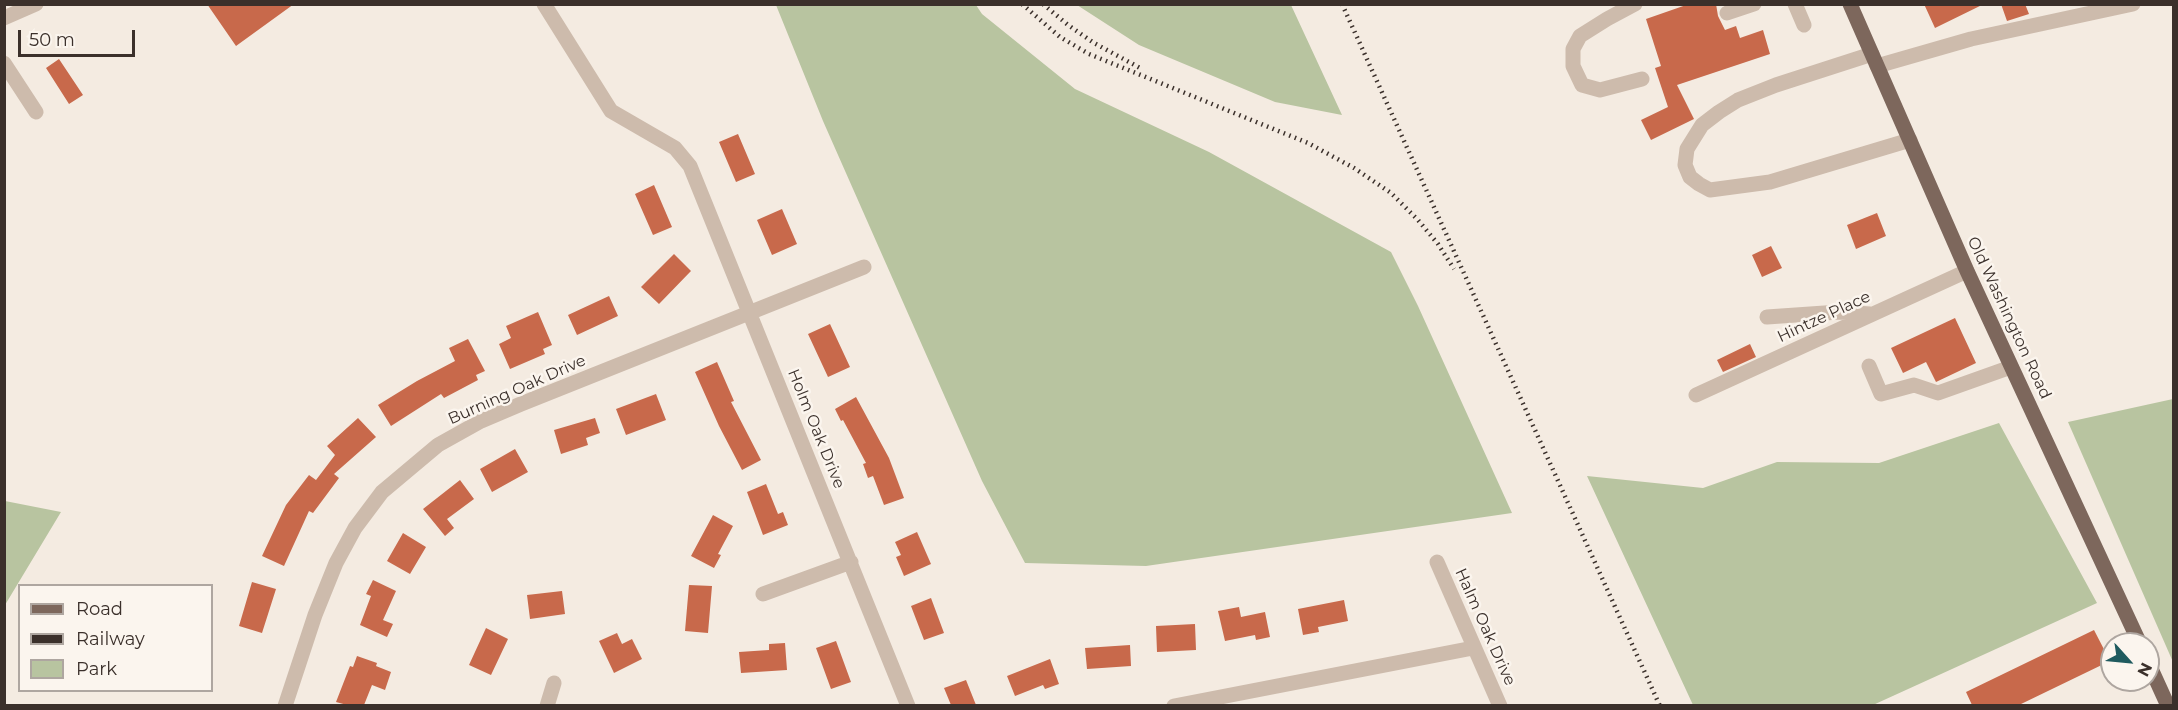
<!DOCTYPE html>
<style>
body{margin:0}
#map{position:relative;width:2178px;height:710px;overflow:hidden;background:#f4ebe1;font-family:Montserrat,sans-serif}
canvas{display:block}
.frame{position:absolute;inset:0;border:6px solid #3b302b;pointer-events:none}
.legend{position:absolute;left:18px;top:584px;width:195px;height:108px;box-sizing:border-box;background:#fbf5ee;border:2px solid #aea6a0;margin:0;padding:8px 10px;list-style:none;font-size:18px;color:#3b302b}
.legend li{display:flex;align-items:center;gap:12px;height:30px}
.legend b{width:30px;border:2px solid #aea6a0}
.north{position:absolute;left:2100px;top:632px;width:60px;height:60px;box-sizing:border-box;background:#fbf5ee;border:2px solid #aea6a0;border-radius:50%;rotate:117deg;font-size:16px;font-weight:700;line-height:24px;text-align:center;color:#3b302b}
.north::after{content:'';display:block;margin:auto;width:21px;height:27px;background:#1f5a5e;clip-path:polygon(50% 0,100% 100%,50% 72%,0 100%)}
.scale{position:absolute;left:18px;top:30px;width:117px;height:27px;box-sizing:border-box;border:3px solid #3b302b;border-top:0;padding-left:8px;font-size:18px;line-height:21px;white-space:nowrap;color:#3b302b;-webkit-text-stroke:4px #fbf5ee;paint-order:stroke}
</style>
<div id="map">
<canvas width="2178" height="710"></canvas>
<div class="frame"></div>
<ul class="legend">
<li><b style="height:8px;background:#7d675c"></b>Road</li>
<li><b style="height:8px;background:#3b302b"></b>Railway</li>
<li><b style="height:16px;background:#b8c4a0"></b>Park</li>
</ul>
<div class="north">N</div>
<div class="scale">50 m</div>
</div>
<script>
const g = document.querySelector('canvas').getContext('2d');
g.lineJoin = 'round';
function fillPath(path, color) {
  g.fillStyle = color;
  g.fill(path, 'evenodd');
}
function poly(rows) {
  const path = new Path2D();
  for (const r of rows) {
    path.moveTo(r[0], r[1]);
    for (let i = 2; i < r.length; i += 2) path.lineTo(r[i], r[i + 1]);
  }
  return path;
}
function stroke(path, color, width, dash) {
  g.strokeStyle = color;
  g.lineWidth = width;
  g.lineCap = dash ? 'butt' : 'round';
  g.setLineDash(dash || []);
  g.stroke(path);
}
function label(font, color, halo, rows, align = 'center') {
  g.font = font + ' Montserrat,sans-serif';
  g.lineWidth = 5;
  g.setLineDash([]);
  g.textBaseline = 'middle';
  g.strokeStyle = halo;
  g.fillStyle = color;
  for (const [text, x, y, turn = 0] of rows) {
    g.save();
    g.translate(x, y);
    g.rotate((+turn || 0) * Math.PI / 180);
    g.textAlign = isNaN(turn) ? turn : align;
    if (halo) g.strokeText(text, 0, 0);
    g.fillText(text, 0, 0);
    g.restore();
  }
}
const green = poly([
 [776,5,976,5,982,14,1075,89,1209,152,1391,252,1418,306,1512,513,1146,566,1025,563,982,481,823,121],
 [1077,5,1291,5,1342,115,1275,102,1139,45],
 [2173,399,2174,399,2173,662,2068,422],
 [1999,423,2097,603,1873,705,1693,705,1587,476,1703,488,1777,462,1879,463],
 [5,501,61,512,5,605,4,501]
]);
const building = poly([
 [207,4,294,4,236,46],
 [1689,4,1716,4,1718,16,1725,30,1736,26,1740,38,1763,30,1770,54,1677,85,1694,119,1651,140,1641,120,1668,107,1655,68,1661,66,1646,19],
 [1924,4,1984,4,1935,28],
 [2001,4,2025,4,2029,14,2007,21],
 [59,59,83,95,69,104,46,68],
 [738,134,755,174,736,182,719,142],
 [654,185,672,227,653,235,635,194],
 [782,209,797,244,772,255,757,220],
 [1877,213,1886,236,1856,249,1847,225],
 [1771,246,1782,268,1762,277,1752,255],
 [674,254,691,271,659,304,641,287],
 [609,296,618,316,577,335,568,315],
 [538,312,552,345,543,349,545,354,510,369,499,344,511,338,506,326],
 [1955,318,1976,363,1936,382,1926,362,1903,373,1891,348],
 [830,324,850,367,828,377,808,334],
 [468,339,485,371,476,375,478,380,444,398,441,394,391,426,378,405,417,381,455,361,449,348],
 [1750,344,1756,357,1723,372,1717,360],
 [717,362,734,401,731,402,761,460,742,470,719,426,695,372],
 [656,394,666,420,626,435,616,409],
 [856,397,889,458,904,498,884,505,873,476,868,478,863,464,866,463,843,420,841,421,835,409],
 [358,418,376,437,334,474,339,478,313,513,309,511,284,566,262,556,286,505,309,475,316,480,335,455,327,446],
 [595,418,600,433,586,438,588,445,561,454,554,430],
 [515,449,528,472,492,492,480,469],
 [460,480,474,499,447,519,454,528,445,536,423,509],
 [766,484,778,514,783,512,788,525,763,535,747,492],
 [713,515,733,526,718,554,721,555,714,568,691,556],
 [917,532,931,564,904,576,896,557,901,555,895,542],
 [403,533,426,547,410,574,387,561],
 [373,580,396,591,383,620,393,624,387,637,360,625,371,596,366,594],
 [252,582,276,589,262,633,239,626],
 [689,585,712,586,708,633,685,631],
 [562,591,565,614,530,619,527,595],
 [931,598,944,633,924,640,911,606],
 [1344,600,1348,621,1318,627,1319,632,1303,635,1298,609],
 [1239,607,1241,617,1265,612,1270,637,1256,640,1255,635,1225,641,1218,611],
 [1195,624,1196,650,1157,652,1156,626],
 [486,628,508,639,491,675,469,665],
 [2094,630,2110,661,2019,705,1972,705,1966,692],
 [617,633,622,644,632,639,642,659,614,673,599,641],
 [836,641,851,682,831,689,816,648],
 [785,643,787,670,741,673,739,652,769,650,769,644],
 [1130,645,1131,666,1087,669,1085,648],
 [357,656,377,663,376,666,391,672,385,690,372,685,364,705,347,705,336,702,350,666,353,667],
 [1050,659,1059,684,1045,689,1043,685,1015,696,1007,676],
 [966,680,976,705,951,705,944,688]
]);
const minor = poly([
 [544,4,611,111,675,148,690,166,908,706],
 [1635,4,1607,19,1580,36,1573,49,1573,66,1582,85,1600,90,1642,79],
 [1795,4,1804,25],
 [1727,13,1754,4],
 [4,18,36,4],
 [1872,54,1776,85,1738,100,1719,112,1702,125,1687,149,1685,165,1690,177,1699,184,1710,190,1770,182,1910,140],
 [4,63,36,112],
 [1877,66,1971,39,2133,4],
 [1767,317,1839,312,1870,314],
 [1869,366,1881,394,1914,385,1938,393,2011,367],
 [1696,395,1967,271],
 [1437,562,1500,706],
 [763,594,851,562],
 [285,706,315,615,336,563,355,528,382,492,438,445,481,421,521,404,864,267],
 [547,706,554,683],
 [1174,706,1473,648]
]);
const major = poly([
 [1850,4,1967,271,2140,644],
 [2148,662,2168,706]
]);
const rail = poly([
 [1022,4,1060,37,1089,54,1308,143,1354,168,1391,193,1418,220,1438,244,1454,269],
 [1043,4,1068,25,1094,43,1142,69],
 [1342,4,1660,706]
]);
const streetNames = [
 ["Hintze Place",1824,317,-25],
 ["Old Washington Road",2009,318,65],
 ["Burning Oak Drive",517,390,-24],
 ["Holm Oak Drive",816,429,68],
 ["Halm Oak Drive",1485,627,66]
];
fillPath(green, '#b8c4a0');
fillPath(building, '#c8694b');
stroke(minor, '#cdbbac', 15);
stroke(major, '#7d675c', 15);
stroke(rail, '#3b302b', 4.5, [1.5, 4.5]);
label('16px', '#3b302b', '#fbf5ee', streetNames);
</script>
